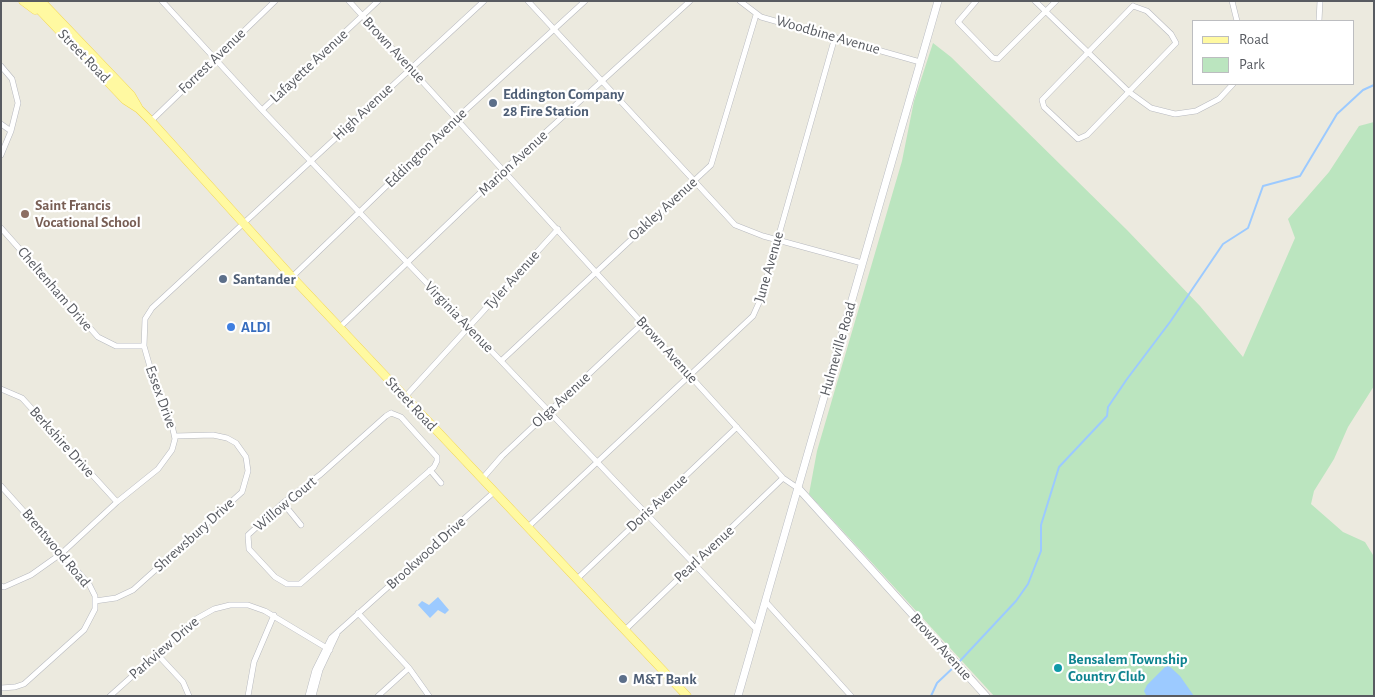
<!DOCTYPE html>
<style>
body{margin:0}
#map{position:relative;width:1375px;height:697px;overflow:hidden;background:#eceadf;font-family:"Alegreya Sans",sans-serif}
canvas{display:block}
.frame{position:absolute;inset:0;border:2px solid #585b61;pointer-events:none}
.legend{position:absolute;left:1192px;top:20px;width:162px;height:65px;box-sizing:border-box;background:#fff;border:1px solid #bcbdc0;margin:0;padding:6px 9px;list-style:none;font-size:15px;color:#585b61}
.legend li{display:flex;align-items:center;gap:10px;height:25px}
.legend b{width:25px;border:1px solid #bcbdc0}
</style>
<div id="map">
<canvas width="1375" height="697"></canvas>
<div class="frame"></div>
<ul class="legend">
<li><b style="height:6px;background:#fff9a1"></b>Road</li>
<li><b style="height:14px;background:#bbe5bf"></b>Park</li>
</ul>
</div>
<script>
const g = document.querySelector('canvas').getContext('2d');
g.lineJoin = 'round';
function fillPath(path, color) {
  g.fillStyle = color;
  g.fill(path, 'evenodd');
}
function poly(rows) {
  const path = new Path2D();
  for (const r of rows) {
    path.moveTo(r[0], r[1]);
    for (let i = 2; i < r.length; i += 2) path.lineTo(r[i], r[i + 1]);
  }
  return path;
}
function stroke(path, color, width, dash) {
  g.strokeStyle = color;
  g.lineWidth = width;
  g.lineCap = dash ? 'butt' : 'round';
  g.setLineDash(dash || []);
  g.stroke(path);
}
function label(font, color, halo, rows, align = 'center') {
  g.font = font + ' "Alegreya Sans",sans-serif';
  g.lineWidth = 4.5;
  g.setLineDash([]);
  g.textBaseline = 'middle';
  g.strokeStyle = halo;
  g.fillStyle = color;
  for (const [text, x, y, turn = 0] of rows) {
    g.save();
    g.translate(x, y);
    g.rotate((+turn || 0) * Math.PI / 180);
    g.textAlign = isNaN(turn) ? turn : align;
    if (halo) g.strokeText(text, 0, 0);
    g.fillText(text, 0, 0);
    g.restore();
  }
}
const green = poly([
 [933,43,951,57,1127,230,1200,306,1243,357,1295,238,1288,219,1329,172,1359,126,1374,122,1374,386,1348,427,1334,459,1314,491,1311,504,1343,532,1365,542,1373,555,1374,696,994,696,809,494,817,451,902,161,914,101]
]);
const water = poly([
 [438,597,449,610,445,614,438,610,430,618,418,605,422,601,429,605],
 [1169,666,1180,676,1194,696,1146,695,1144,691,1147,685,1165,667]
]);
const stream = poly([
 [959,662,1016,601,1028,584,1041,551,1041,525,1059,467,1107,416,1108,407,1127,379,1170,322,1223,244,1248,228,1263,186,1300,176,1337,114,1363,90,1374,85],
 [931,696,937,683,956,665]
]);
const street = poly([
 [162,1,262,110,757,630],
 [349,1,783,478,799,489],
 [528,1,735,225,763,236,862,263],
 [740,1,761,17,920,62],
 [976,1,958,22,993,58,998,59,1056,1],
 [1035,1,1129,92,1151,108,1175,114,1196,111,1219,99,1233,84],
 [1232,1,1237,21],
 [1133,6,1147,11,1171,34,1176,43,1087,135,1078,139,1044,107,1042,100,1133,6],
 [1319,21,1320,1],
 [1,66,12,79,18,103,11,131,1,155],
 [262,110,378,1],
 [151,121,275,1],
 [1,124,11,131],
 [1,228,98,337,116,346,144,346],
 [292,277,457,118,585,1],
 [339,328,504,170,690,1],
 [501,361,711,165,756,15],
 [1,389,22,398,117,502],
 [405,397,558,229],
 [391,413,401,417,437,457,437,461,434,467,300,584,287,584,275,577,249,549,248,535,283,503,321,474,386,416,391,413],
 [430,470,441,483],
 [482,479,502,456,643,323],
 [1,486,89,584,95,596,95,609,84,630,24,684,15,687,1,688],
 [283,503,301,525],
 [528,527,753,316,761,298,835,37],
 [577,579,737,427],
 [1,586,4,587,31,575,62,553,117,502,158,469,172,450,175,439,172,425,152,374,144,346,145,319,152,308,484,1],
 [95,601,116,598,133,590,242,492,248,471,246,457,236,443,227,438,213,435,175,436],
 [766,602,851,696],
 [358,613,409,668,429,696],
 [625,630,783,478],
 [157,654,183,682,189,696],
 [110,696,196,619,214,609,230,605,248,605,265,611,330,650],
 [248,696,254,662,274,615],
 [308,696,315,670,331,638,494,492],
 [313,696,320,670,337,634],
 [378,696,409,668]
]);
const secondary = poly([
 [799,489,986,696],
 [738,696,938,1]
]);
const primary = poly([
 [23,1,35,10],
 [31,1,125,100,139,109,151,121,292,277,687,696],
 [41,1,131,95,138,107]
]);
const markers = [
 [493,103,5,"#5c6f8a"],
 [25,214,5,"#8d6e63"],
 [223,279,5,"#5c6f8a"],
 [231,327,5,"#3f7fe0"],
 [1058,668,5,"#0f9aa8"],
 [623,679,5,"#5c6f8a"]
];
const streetNames = [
 ["Woodbine Avenue",828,35,16],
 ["Brown Avenue",394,50,47],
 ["Street Road",84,56,46],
 ["Forrest Avenue",212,61,-44],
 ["Lafayette Avenue",309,66,-43],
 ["High Avenue",363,112,-43],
 ["Eddington Avenue",426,148,-44],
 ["Marion Avenue",513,163,-43],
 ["Oakley Avenue",663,209,-42],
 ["June Avenue",769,267,-74],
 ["Tyler Avenue",512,280,-48],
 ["Cheltenham Drive",55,289,49],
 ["Virginia Avenue",459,317,46],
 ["Hulmeville Road",838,349,-74],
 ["Brown Avenue",667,350,48],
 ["Essex Drive",161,397,70],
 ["Olga Avenue",561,400,-43],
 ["Street Road",411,404,47],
 ["Berkshire Drive",62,442,48],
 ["Doris Avenue",657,503,-43],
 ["Willow Court",285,504,-40],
 ["Shrewsbury Drive",194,535,-42],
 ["Brentwood Road",56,548,50],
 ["Brookwood Drive",426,553,-42],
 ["Pearl Avenue",704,554,-43],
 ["Brown Avenue",941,647,48],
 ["Parkview Drive",164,648,-41]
];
const serviceNames = [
 ["Eddington Company",503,94],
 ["28 Fire Station",503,111],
 ["Santander",233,279],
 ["M&T Bank",633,679]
];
const educationNames = [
 ["Saint Francis",35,205],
 ["Vocational School",35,222]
];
const shopNames = [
 ["ALDI",241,327]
];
const cultureNames = [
 ["Bensalem Township",1068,659],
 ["Country Club",1068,676]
];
fillPath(green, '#bbe5bf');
fillPath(water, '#9ccaff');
stroke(stream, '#9ccaff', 2);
stroke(street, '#b7b9bf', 6);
stroke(secondary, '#b8bbc2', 8);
stroke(primary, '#f3d651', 9);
stroke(street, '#fff', 5);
stroke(secondary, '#fff', 7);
stroke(primary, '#fff9a1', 8);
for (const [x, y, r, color] of markers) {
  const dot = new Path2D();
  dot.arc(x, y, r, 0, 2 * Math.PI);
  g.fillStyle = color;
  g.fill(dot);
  stroke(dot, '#fff', 2);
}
label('15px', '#585b61', '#fff', streetNames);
label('bold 15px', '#4e5e75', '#fff', serviceNames, 'left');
label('bold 15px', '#785e54', '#fff', educationNames, 'left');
label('bold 15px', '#366cbe', '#fff', shopNames, 'left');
label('bold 15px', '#0d838f', '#fff', cultureNames, 'left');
</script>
